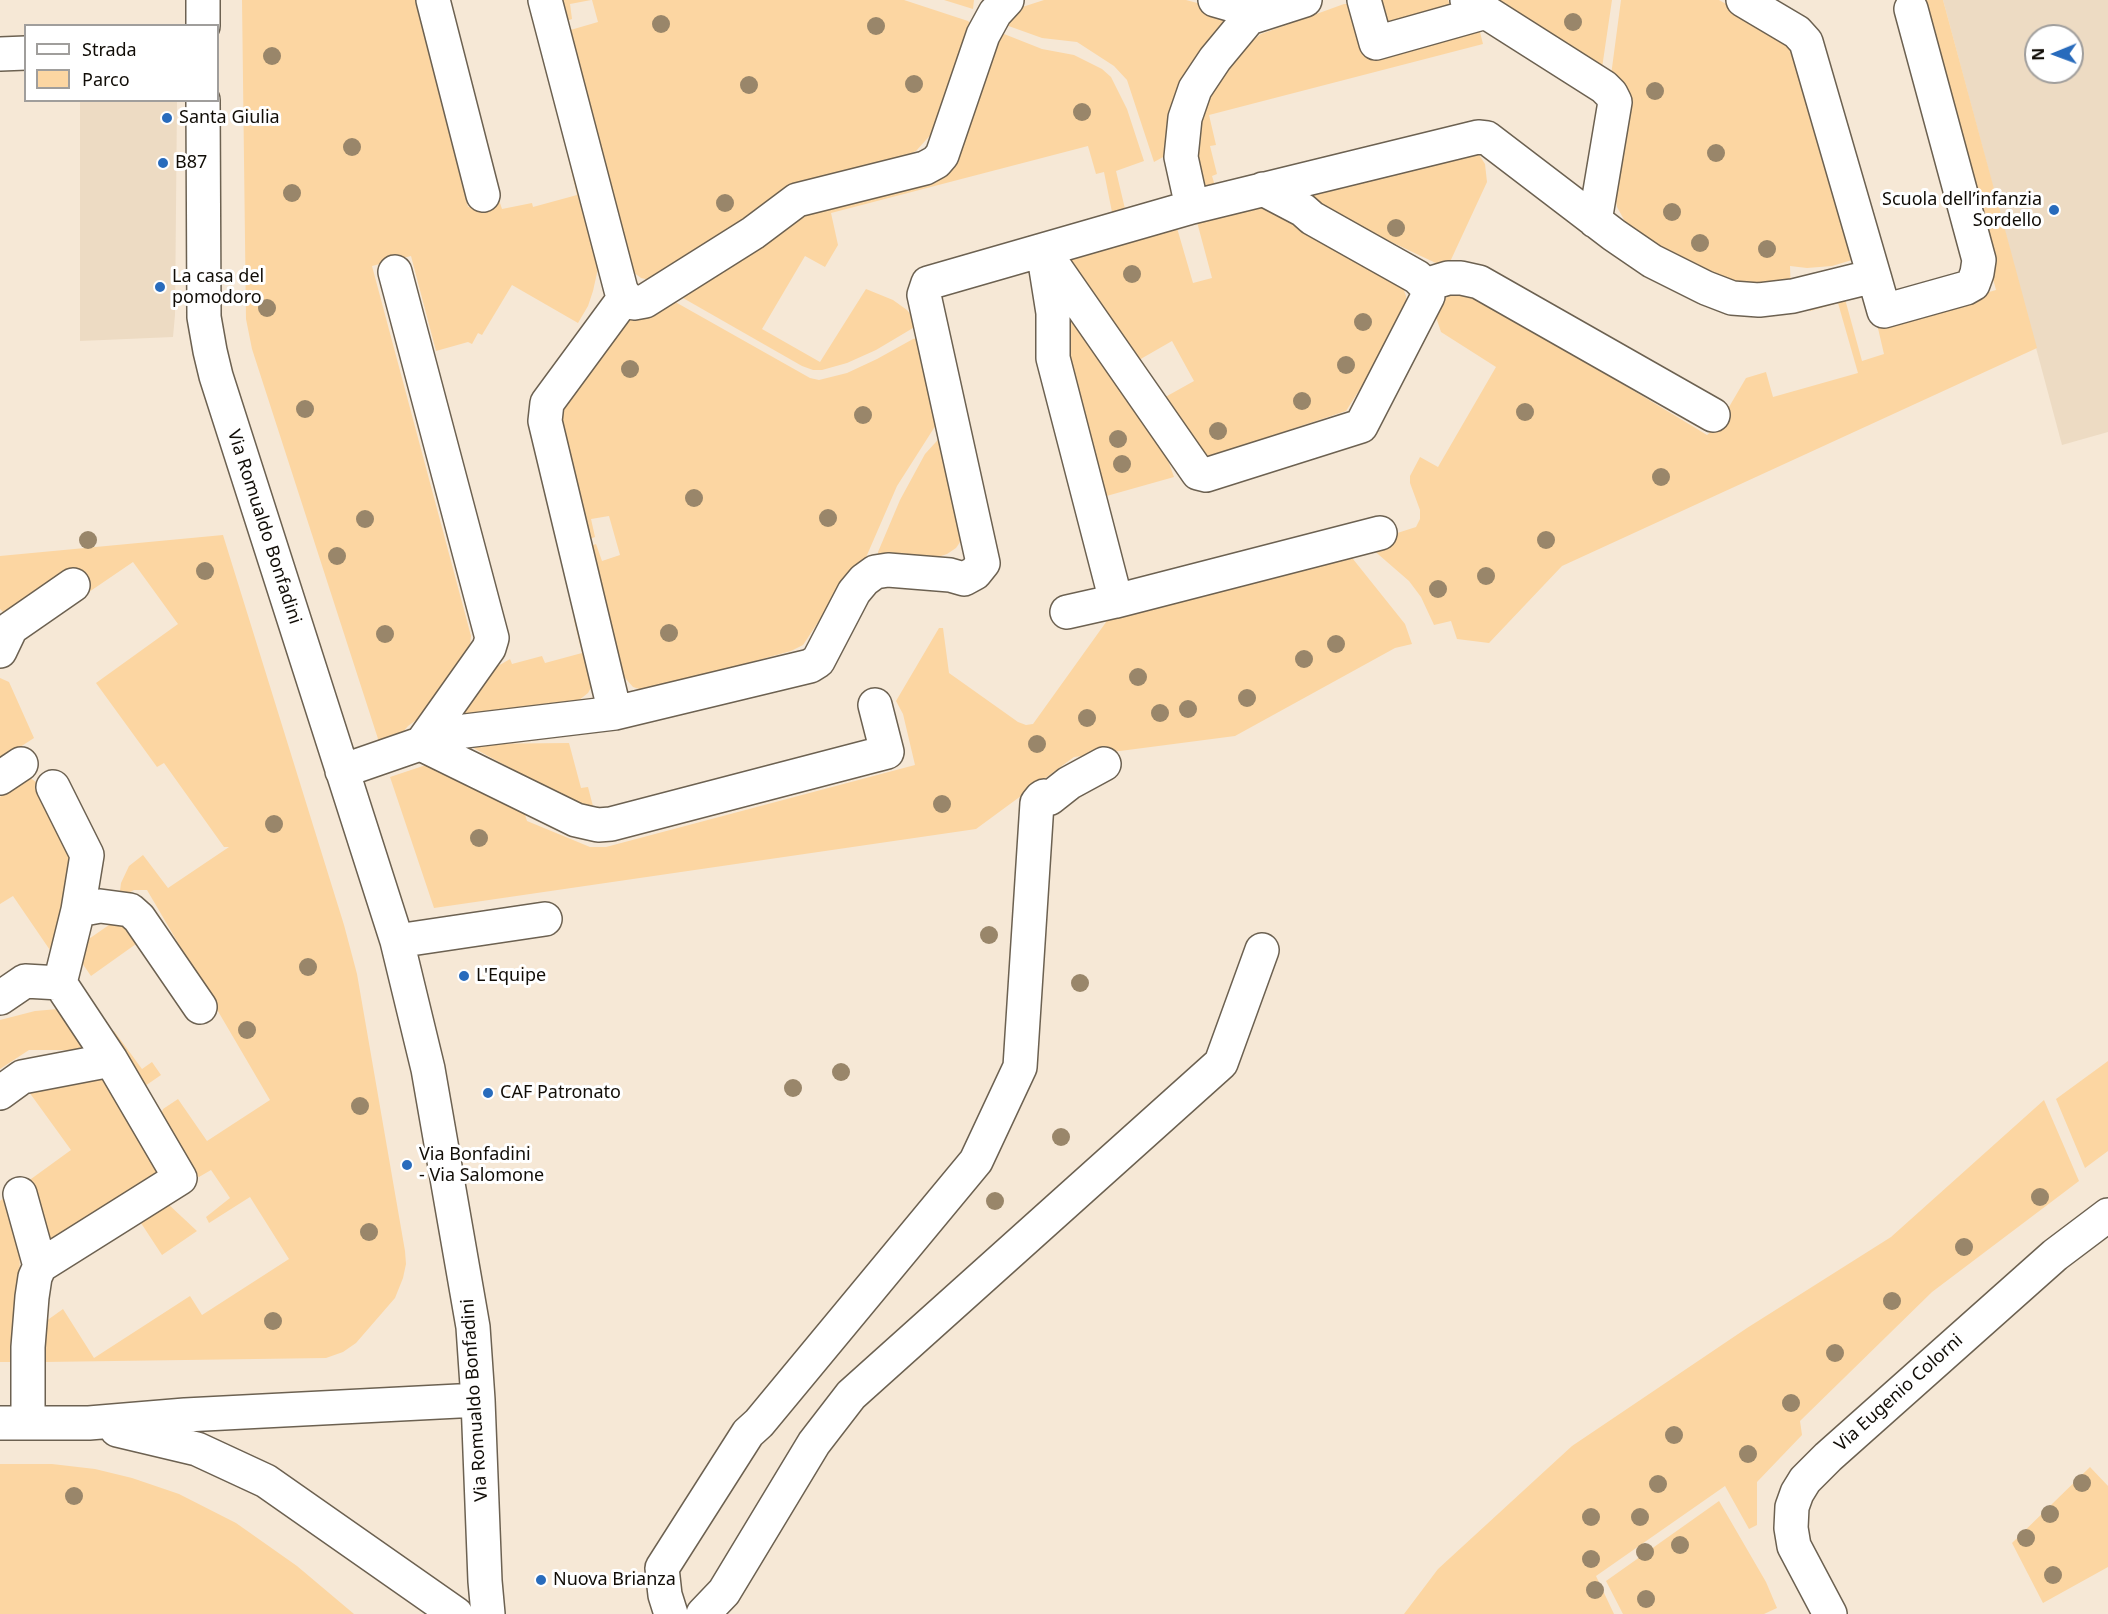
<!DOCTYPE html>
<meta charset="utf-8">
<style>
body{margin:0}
#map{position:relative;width:2108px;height:1614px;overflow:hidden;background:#f6e8d6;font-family:"Noto Sans",sans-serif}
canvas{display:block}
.legend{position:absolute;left:24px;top:24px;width:195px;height:78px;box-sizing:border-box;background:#fff;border:2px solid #a09e9c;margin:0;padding:8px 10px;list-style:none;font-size:18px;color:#110d07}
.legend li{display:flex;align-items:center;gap:12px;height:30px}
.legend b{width:30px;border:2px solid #a09e9c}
.north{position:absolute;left:2024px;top:24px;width:60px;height:60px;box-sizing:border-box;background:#fff;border:2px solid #a09e9c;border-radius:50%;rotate:269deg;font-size:16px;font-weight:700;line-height:24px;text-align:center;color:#110d07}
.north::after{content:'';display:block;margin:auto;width:21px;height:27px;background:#286bbc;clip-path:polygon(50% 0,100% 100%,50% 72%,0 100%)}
</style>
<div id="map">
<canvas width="2108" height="1614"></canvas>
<ul class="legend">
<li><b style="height:8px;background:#fff"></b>Strada</li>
<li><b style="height:16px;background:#fcd6a2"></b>Parco</li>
</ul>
<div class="north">N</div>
</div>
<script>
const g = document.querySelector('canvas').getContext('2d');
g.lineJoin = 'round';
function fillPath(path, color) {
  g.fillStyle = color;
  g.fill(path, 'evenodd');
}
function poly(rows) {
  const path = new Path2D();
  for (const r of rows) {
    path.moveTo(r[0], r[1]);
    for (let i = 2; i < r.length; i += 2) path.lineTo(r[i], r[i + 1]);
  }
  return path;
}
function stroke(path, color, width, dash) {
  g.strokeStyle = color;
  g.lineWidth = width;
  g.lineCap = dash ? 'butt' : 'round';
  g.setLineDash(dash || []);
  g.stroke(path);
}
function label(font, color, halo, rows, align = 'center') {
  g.font = font + ' "Noto Sans",sans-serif';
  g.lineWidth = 6;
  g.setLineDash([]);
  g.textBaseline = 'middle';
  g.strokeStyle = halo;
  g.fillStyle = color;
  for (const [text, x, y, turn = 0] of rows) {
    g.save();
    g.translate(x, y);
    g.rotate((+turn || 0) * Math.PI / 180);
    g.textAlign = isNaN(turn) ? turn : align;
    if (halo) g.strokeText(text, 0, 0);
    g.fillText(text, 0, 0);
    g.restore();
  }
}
const built = poly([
 [1943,0,2108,0,2108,432,2062,445],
 [2036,36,2072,36,2072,72,2036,72],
 [80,101,177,101,175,315,173,337,80,341]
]);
const green = poly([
 [242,0,415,0,468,207,499,200,502,209,532,203,533,207,577,195,560,124,564,123,599,264,593,291,588,306,578,323,512,285,482,335,478,333,472,344,468,342,436,351,411,256,372,266,471,636,470,644,433,708,408,726,403,732,403,738,380,745,252,349,246,319],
 [558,0,591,0,570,4,572,19,564,22],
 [592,0,904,0,968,21,971,24,935,130,916,151,908,155,804,185,650,280,641,278,633,272,567,31,598,22],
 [944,0,974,0,973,9],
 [1044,0,1186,0,1216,8,1228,17,1168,129,1165,156,1154,162,1127,80,1114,66,1077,42,1042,38,1003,24,1010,11],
 [1378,0,1448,0,1450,5,1449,9,1392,23,1382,18],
 [1494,0,1612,0,1602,68],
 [1621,0,1719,0,1781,35,1798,60,1852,260,1832,266,1807,268,1790,266,1791,292,1707,279,1627,225,1617,207,1614,190,1610,83],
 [1909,0,1943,0,2037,348,1562,566,1489,643,1457,639,1451,621,1434,625,1421,597,1409,581,1371,548,1388,536,1416,527,1420,519,1420,510,1410,483,1410,476,1420,457,1438,467,1496,367,1441,332,1436,317,1437,308,1449,295,1455,291,1470,292,1707,435,1729,416,1729,407,1746,378,1766,372,1773,397,1858,373,1838,303,1810,311,1807,302,1845,299,1862,361,1884,354,1877,324,1996,290,1919,5],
 [1344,4,1352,4,1370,55,1479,28,1483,44,1209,115,1216,145,1210,146,1217,174,1212,176,1216,189,1203,192,1192,133,1195,113,1237,53,1261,34],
 [999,32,1042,49,1074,55,1102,69,1111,77,1127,109,1144,161,1116,171,1126,213,1120,218,1118,211,1112,212,1104,172,1096,174,1088,146,831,213,838,245,825,267,805,256,762,329,820,362,866,289,893,300,907,310,917,323,913,328,876,350,847,363,822,370,813,370,802,366,669,290,815,208,953,168,972,102],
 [1476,150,1485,164,1487,182,1449,264,1440,265,1313,205,1309,193],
 [1265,203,1402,285,1406,296,1407,306,1404,320,1346,411,1262,439,1214,466,1160,400,1194,381,1172,341,1132,364,1070,263,1076,251,1177,228,1193,283,1212,278,1197,222],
 [670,299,810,378,819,380,847,373,877,359,913,339,923,337,941,417,897,486,864,562,848,577,803,645,791,651,650,690,642,690,633,687,619,671,587,547,596,544,602,561,620,555,609,516,591,519,595,537,586,540,557,430,562,402,624,315],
 [1072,319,1163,446,1174,477,1103,497,1071,383,1065,322],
 [945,432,965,535,956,548,947,554,929,560,878,558,878,552,900,500,925,454],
 [223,535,344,925,357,974,405,1251,406,1264,403,1278,395,1298,356,1343,343,1352,326,1358,44,1362,42,1324,63,1309,94,1358,190,1296,202,1315,289,1259,250,1197,209,1223,206,1217,230,1198,211,1170,199,1177,196,1175,160,1119,163,1109,178,1099,207,1141,270,1100,147,890,134,890,124,895,120,891,121,883,129,866,143,855,168,888,229,847,224,847,164,763,157,767,96,683,178,624,133,562,89,592,74,569,4,613,0,609,0,556],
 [1349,554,1405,624,1412,644,1395,648,1235,736,1074,757,976,829,434,908,390,777,432,763,520,800,527,821,590,847,606,847,915,765,903,714,896,701,939,628,943,628,949,673,1018,722,1026,725,1033,724,1109,618],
 [579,610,594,682,588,693,578,701,458,717,498,666,510,659,512,664,542,656,545,663,582,653,574,620],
 [0,678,9,682,34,738,0,760],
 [569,743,581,788,588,787,595,814,466,744],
 [28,776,45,789,68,834,69,866,54,956,13,896,0,904,0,797],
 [119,918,136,944,91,976,73,950],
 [58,1009,88,1050,29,1050,0,1069,0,1020,35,1011],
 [114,1031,142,1069,152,1062,161,1075,145,1086,110,1035],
 [2108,1061,2108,1151,2085,1168,2056,1099],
 [101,1071,158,1172,153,1181,54,1244,49,1240,20,1187,71,1150,29,1092],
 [2044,1100,2079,1181,1932,1292,1800,1421,1802,1435,1757,1482,1757,1525,1749,1529,1725,1486,1596,1576,1614,1614,1404,1614,1438,1569,1572,1446,1747,1328,1891,1237],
 [10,1193,19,1211,21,1362,0,1362,0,1201],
 [167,1203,197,1231,162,1255,141,1223],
 [0,1464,52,1464,95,1469,132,1478,179,1494,236,1523,297,1566,354,1614,0,1614],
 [2090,1467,2108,1486,2108,1567,2043,1603,2012,1543],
 [1719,1501,1766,1582,1777,1608,1764,1614,1623,1614,1606,1581]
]);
const minor = poly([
 [433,0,483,195],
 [545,0,621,290,625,297,634,303,645,301,753,233,797,200,925,168,936,162,942,155,983,35,995,13,1007,0],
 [1215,0,1236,6,1249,18],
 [1305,0,1249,18,1215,59,1195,89,1185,118,1181,157,1192,207,1478,137,1487,138,1614,235,1652,261,1706,288,1732,298,1759,300,1793,296,1874,276,1806,42,1797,32,1743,0],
 [1364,0,1376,43,1486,12],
 [1467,0,1604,87,1611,94,1615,102,1595,221],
 [203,26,203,0],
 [0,54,26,53],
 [203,100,204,317,210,351,216,376,397,941,428,1069,473,1327,478,1400,485,1581,488,1614],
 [395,272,492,638,489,648,421,744,576,820,598,825,611,824,887,752,875,705],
 [1874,276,1884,311,1966,288,1973,284,1977,273,1979,260,1911,9],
 [1425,285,1448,278,1461,278,1479,282,1713,415],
 [1116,601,1380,533],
 [1067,612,1116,601,1053,358,1053,313,1043,250,1198,473,1206,475,1361,426,1428,296,1425,285,1417,277,1312,218,1303,210,1263,189],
 [0,651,11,628,73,585],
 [615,713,545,421,547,403,625,297],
 [342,771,443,736,465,731,615,713,810,666,818,661,854,592,864,580,875,572,888,570,950,575,964,579,975,573,983,563,924,295,928,283,1192,207],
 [0,778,21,764],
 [78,910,100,906,130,910,139,918,200,1007],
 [397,941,545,919],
 [0,998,25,981,60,983],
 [0,1093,22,1077,111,1060],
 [20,1194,40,1266],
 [0,1423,89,1423,185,1415,478,1400],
 [28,1423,28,1347,32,1297,35,1277,40,1266,180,1178,111,1060,60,983,78,910,87,855,53,787],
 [117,1430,197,1449,266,1481,456,1614],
 [671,1614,665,1595,662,1568,748,1433,759,1423,976,1161,1020,1067,1037,803,1041,798,1044,796,1050,798,1069,783,1104,764],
 [703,1614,724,1592,814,1443,851,1395,1221,1063,1262,950],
 [1830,1614,1794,1546,1791,1528,1792,1507,1797,1493,1805,1480,1828,1457,2055,1255,2108,1215]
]);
const trees = [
 [1573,22],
 [661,24],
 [876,26],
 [272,56],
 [914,84],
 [749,85],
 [1655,91],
 [1082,112],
 [352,147],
 [1716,153],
 [292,193],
 [725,203],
 [1672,212],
 [1396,228],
 [1700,243],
 [1767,249],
 [1132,274],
 [267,308],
 [1363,322],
 [1346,365],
 [630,369],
 [1302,401],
 [305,409],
 [1525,412],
 [863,415],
 [1218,431],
 [1118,439],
 [1122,464],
 [1661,477],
 [694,498],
 [828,518],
 [365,519],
 [88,540],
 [1546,540],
 [337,556],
 [205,571],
 [1486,576],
 [1438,589],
 [669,633],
 [385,634],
 [1336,644],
 [1304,659],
 [1138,677],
 [1247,698],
 [1188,709],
 [1160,713],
 [1087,718],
 [1037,744],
 [942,804],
 [274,824],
 [479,838],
 [989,935],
 [308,967],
 [1080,983],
 [247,1030],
 [841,1072],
 [793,1088],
 [360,1106],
 [1061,1137],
 [2040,1197],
 [995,1201],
 [369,1232],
 [1964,1247],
 [1892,1301],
 [273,1321],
 [1835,1353],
 [1791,1403],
 [1674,1435],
 [1748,1454],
 [2082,1483],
 [1658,1484],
 [74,1496],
 [2050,1514],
 [1591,1517],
 [1640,1517],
 [2026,1538],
 [1680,1545],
 [1645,1552],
 [1591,1559],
 [2053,1575],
 [1595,1590],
 [1646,1599]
];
const markers = [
 [167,118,6,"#286bbc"],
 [163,163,6,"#286bbc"],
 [2054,210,6,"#286bbc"],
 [160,287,6,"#286bbc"],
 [464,976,6,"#286bbc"],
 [488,1093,6,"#286bbc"],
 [407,1165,6,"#286bbc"],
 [541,1580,6,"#286bbc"]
];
const poiNames = [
 ["Santa Giulia",179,118],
 ["B87",175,163],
 ["Scuola dell’infanzia",2042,200,"right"],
 ["Sordello",2042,221,"right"],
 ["La casa del",172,277],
 ["pomodoro",172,298],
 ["L'Equipe",476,976],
 ["CAF Patronato",500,1093],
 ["Via Bonfadini",419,1155],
 ["- Via Salomone",419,1176],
 ["Nuova Brianza",553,1580]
];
const streetNames = [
 ["Via Romualdo Bonfadini",264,527,72],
 ["Via Eugenio Colorni",1899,1393,-42],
 ["Via Romualdo Bonfadini",475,1400,-94]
];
fillPath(built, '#eddbc3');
fillPath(green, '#fcd6a2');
stroke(minor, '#6c6151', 36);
stroke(minor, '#fff', 33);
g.fillStyle = '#99866a';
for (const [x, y] of trees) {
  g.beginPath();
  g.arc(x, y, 9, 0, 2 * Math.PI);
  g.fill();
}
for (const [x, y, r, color] of markers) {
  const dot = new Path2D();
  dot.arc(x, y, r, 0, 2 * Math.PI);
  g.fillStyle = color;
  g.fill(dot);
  stroke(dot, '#fff', 2);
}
label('18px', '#110d07', '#fff', poiNames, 'left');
label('18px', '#110d07', '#fff', streetNames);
</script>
